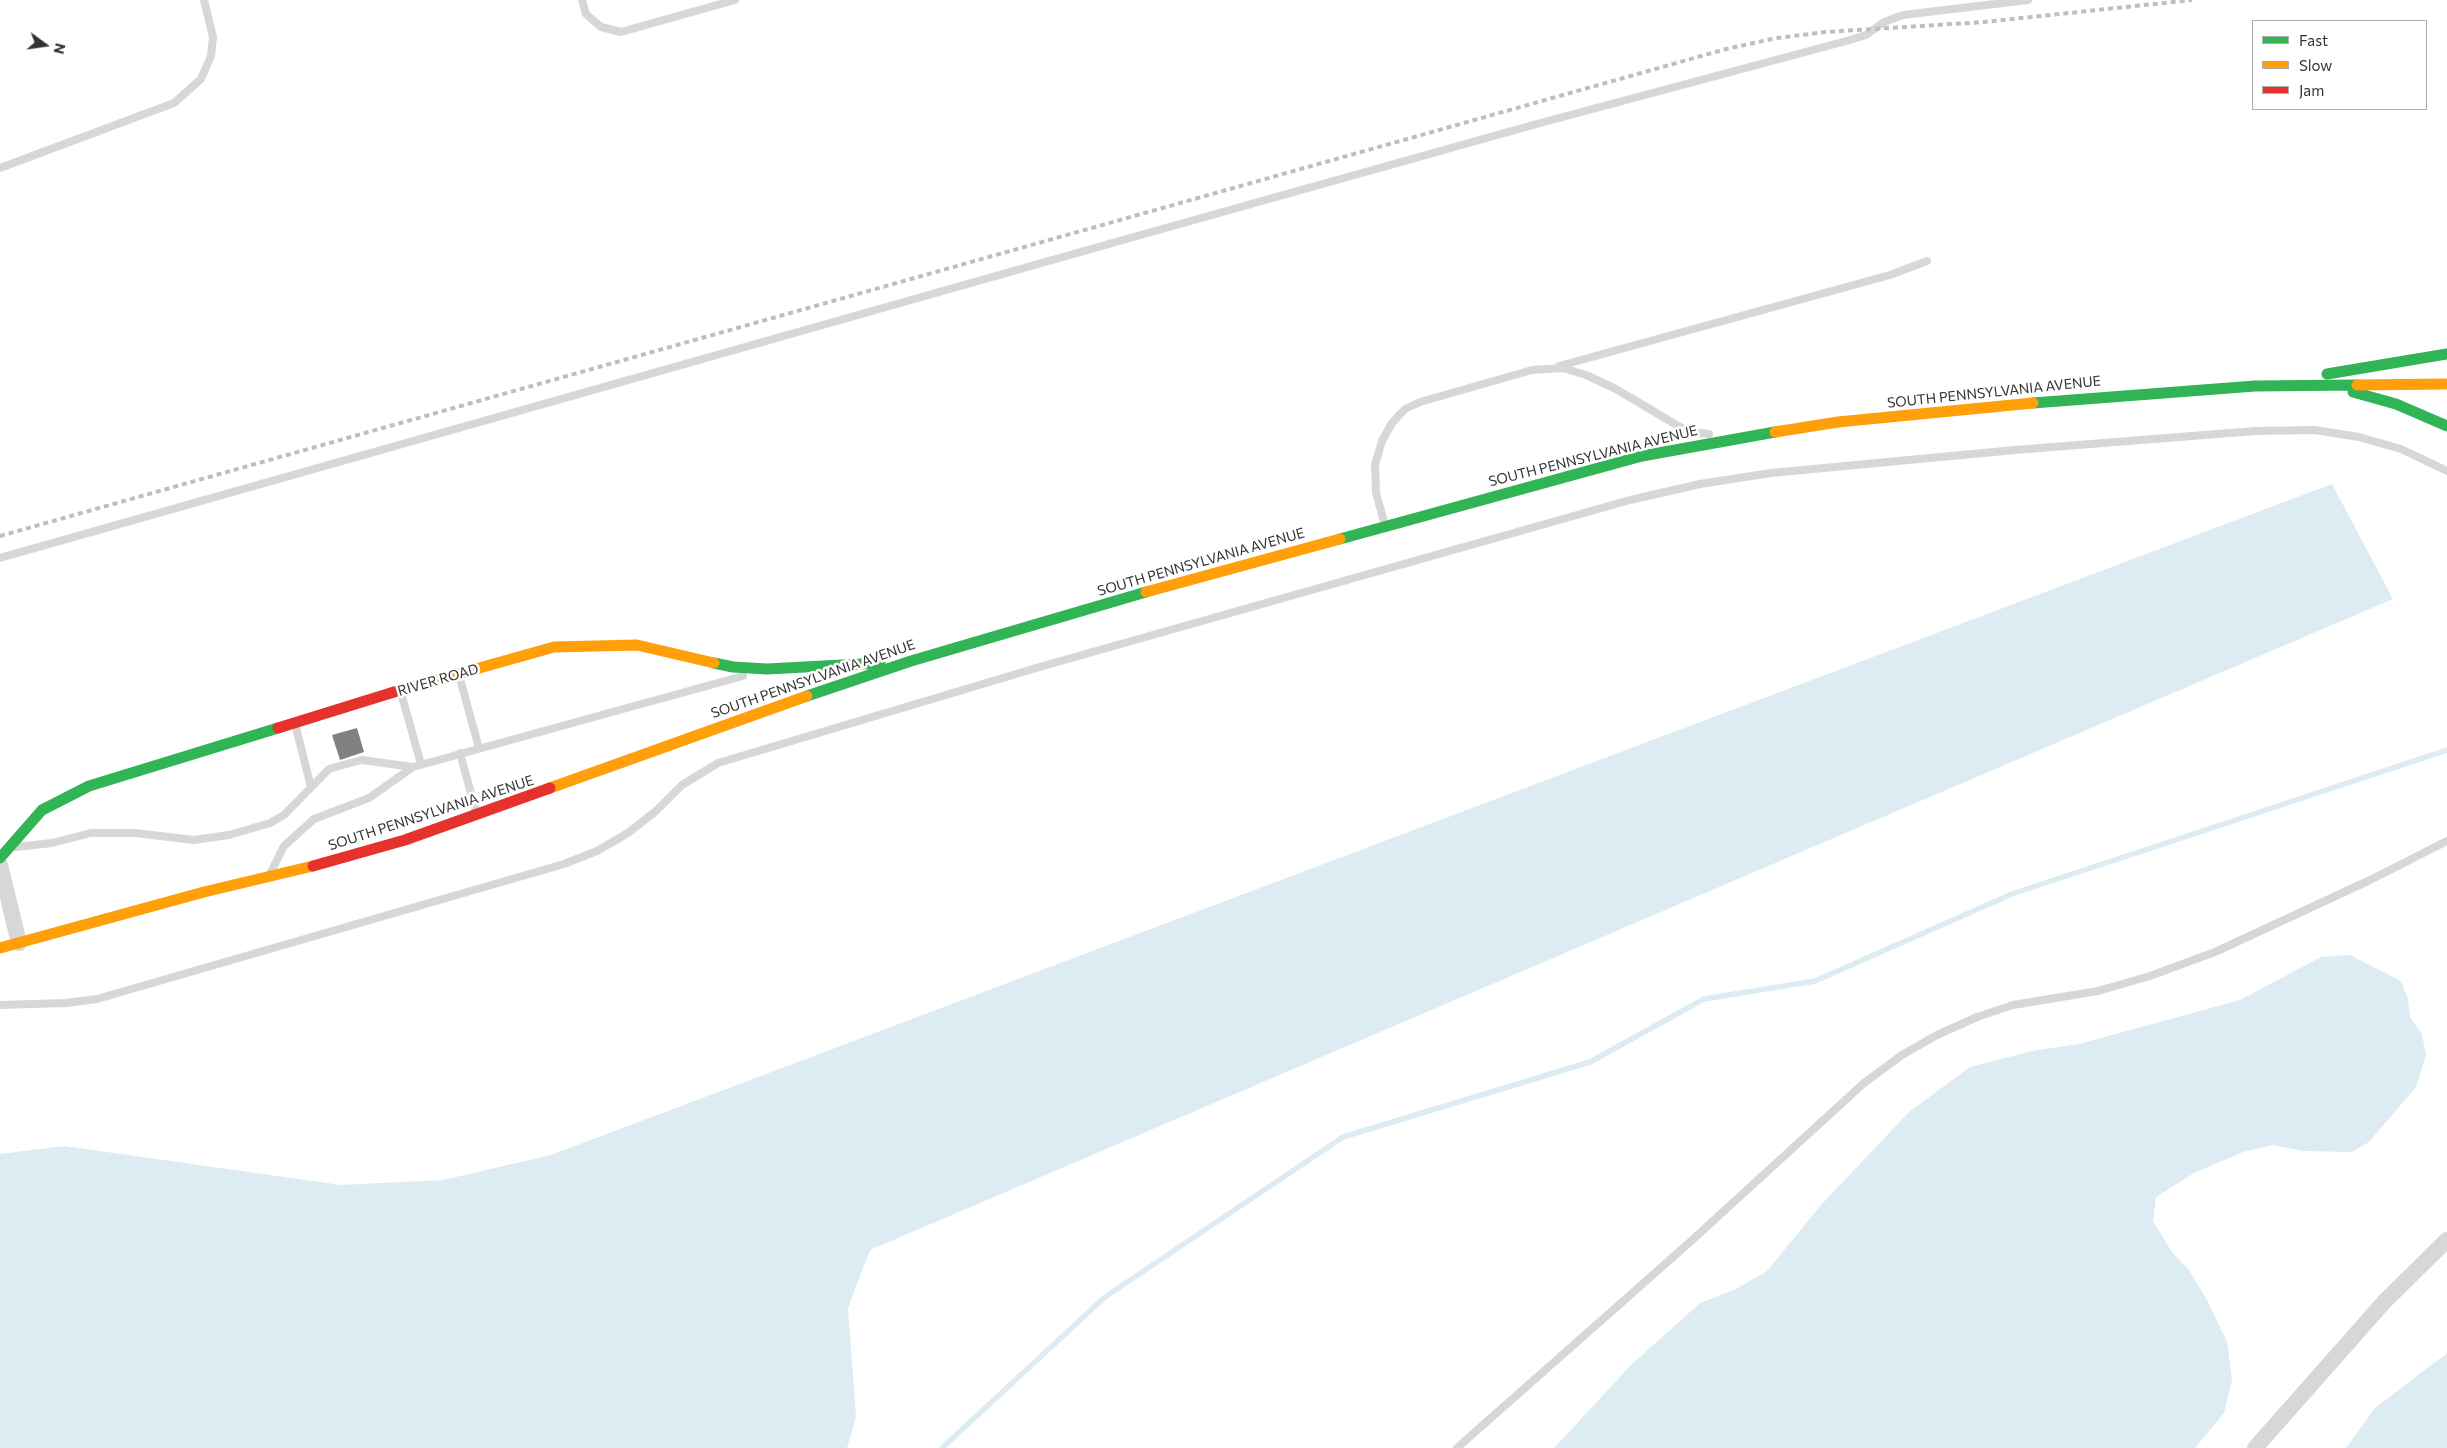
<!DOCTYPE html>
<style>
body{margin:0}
#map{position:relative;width:2447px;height:1448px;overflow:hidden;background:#fff;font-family:Commissioner,sans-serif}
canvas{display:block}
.legend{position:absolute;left:2252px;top:20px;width:175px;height:90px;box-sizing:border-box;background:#fff;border:1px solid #adadad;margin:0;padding:6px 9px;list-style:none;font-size:15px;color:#333}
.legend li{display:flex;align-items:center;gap:10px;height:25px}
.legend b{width:25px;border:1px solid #adadad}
.north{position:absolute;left:20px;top:20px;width:50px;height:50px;-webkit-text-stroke:4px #fff;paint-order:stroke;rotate:104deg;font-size:14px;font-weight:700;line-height:20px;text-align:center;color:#333}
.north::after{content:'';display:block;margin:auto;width:18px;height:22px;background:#333;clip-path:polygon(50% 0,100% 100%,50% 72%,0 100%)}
</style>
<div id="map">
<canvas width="2447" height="1448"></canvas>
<ul class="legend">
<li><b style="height:6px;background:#30b455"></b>Fast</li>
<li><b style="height:6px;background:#ff9f0a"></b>Slow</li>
<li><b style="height:6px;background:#e5322d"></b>Jam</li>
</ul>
<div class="north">N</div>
</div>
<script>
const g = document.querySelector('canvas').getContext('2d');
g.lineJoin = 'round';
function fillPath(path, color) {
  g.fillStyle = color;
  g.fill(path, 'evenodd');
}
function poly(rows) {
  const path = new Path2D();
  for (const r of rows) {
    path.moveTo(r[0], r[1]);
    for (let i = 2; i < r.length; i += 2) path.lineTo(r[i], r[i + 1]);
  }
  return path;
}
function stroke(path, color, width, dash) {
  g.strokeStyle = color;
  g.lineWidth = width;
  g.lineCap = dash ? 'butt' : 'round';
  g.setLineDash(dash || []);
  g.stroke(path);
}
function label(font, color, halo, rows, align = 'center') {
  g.font = font + ' Commissioner,sans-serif';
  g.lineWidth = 5;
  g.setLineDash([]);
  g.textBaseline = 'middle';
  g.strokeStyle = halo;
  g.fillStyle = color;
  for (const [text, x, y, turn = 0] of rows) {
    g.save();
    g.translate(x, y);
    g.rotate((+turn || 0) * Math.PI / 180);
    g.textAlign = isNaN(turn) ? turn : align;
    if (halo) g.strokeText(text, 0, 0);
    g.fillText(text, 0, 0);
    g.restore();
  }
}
const water = poly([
 [2332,484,2393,599,870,1250,848,1308,856,1417,847,1448,0,1448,0,1154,64,1146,341,1185,443,1180,551,1155],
 [2350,955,2401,981,2408,999,2410,1017,2422,1034,2426,1055,2416,1087,2369,1142,2352,1152,2303,1151,2273,1145,2243,1152,2194,1173,2156,1197,2153,1221,2172,1252,2189,1270,2207,1300,2227,1342,2232,1380,2224,1413,2195,1448,1554,1448,1632,1364,1700,1303,1736,1289,1767,1271,1821,1205,1909,1112,1970,1067,2032,1051,2079,1044,2240,1000,2321,957],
 [2447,1353,2447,1448,2346,1448,2375,1408]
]);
const stream = poly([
 [942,1448,1105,1297,1343,1137,1590,1062,1704,999,1815,981,2012,894,2447,750]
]);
const building = poly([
 [357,728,364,752,340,760,332,735]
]);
const lane = poly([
 [582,0,586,14,601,27,621,32,735,0],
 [0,168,174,103,201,79,211,56,213,37,204,0],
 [1559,366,1890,275,1927,261],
 [1385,525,1376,493,1375,465,1382,441,1392,423,1405,409,1420,402,1532,370,1563,368,1586,375,1614,388,1687,431,1709,434],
 [0,558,1137,236,1533,125,1850,40,1866,35,1884,22,1903,15,2028,0],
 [459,675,479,748],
 [401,693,421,764],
 [295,724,311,787],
 [460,753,476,812],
 [16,847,52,843,91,833,135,833,194,840,229,835,270,823,284,815,329,769,339,766,362,760,413,767,743,676],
 [271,872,284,846,314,819,369,798,413,767],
 [0,1005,66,1003,97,999,564,864,597,851,628,833,656,811,682,785,718,763,1043,666,1630,500,1700,484,1771,473,2015,450,2255,431,2315,430,2359,437,2401,449,2447,471],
 [1457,1448,1690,1242,1864,1083,1902,1055,1937,1035,1977,1017,2013,1005,2098,991,2150,976,2215,952,2368,881,2447,841]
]);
const street = poly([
 [0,865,19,943],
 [2255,1448,2385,1301,2447,1240]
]);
const fast = poly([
 [2327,374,2447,354],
 [2353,392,2396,404,2447,426],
 [2033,403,2255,386,2357,385],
 [1340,539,1642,456,1775,432],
 [714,663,733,667,767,669,880,663],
 [807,696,911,661,1146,592],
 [0,858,42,810,89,786,278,728]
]);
const slow = poly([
 [2357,385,2447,384],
 [1775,432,1838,422,2033,403],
 [1146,592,1340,539],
 [394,692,554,647,637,645,714,663],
 [550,788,807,696],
 [0,948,204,892,313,866]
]);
const jam = poly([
 [278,728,394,692],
 [313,866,405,840,550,788]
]);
const rail = poly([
 [0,536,1726,49,1777,38,1826,32,1984,22,2192,0]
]);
const streetNames = [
 ["SOUTH PENNSYLVANIA AVENUE",1994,392,-6],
 ["SOUTH PENNSYLVANIA AVENUE",1593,456,-14],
 ["SOUTH PENNSYLVANIA AVENUE",1201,562,-16],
 ["SOUTH PENNSYLVANIA AVENUE",813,679,-19],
 ["RIVER ROAD",438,680,-16],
 ["SOUTH PENNSYLVANIA AVENUE",431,813,-18]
];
fillPath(water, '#ddebf3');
stroke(stream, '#ddebf3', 5.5);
fillPath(building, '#818181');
stroke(lane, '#d7d7d7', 8);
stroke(street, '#d7d7d7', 16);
stroke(fast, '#30b455', 11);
stroke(slow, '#ff9f0a', 11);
stroke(jam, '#e5322d', 11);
stroke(rail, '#bebebe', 4, [5, 4]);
label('14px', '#333', '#fff', streetNames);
</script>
